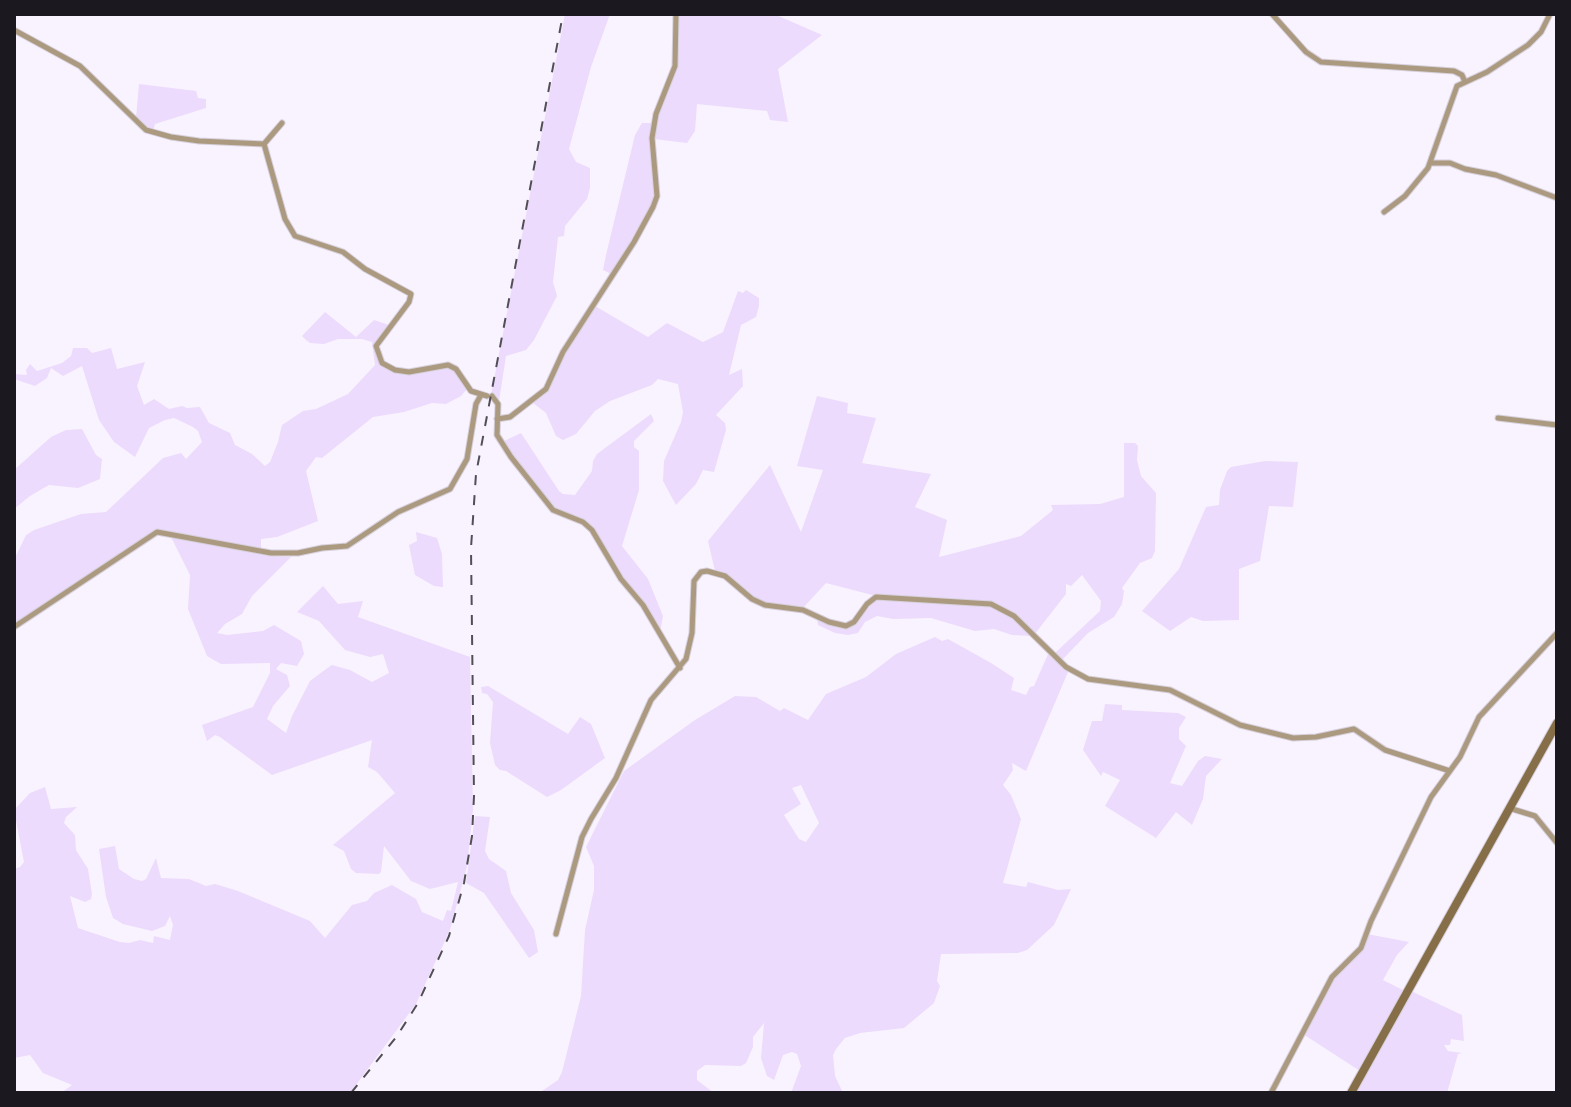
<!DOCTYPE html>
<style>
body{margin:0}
#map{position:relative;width:1571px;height:1107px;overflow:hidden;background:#f9f3ff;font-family:"Nunito Sans",sans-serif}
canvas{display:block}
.frame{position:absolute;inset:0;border:16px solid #1c181f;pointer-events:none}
</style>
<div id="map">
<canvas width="1571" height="1107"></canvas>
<div class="frame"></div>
</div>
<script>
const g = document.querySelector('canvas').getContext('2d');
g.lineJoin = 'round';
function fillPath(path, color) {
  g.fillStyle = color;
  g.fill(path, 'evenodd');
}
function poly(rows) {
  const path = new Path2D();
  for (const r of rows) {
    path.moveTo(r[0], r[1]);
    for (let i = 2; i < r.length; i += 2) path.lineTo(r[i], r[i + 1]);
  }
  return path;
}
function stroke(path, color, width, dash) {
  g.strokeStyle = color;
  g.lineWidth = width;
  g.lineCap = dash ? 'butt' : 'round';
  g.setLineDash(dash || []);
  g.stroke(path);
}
const green = poly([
 [565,14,610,14,591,67,569,149,576,162,590,168,590,188,587,199,565,226,564,236,558,237,553,282,557,296,534,340,526,350,506,356,499,401,491,395],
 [677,14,774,14,822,35,778,69,788,122,770,120,767,111,697,104,695,131,687,143,654,139,660,108,676,71],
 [139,84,196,91,198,98,206,99,206,108,155,124,153,131,141,125,136,118],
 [642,123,653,123,651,156,655,200,611,274,603,270,606,255,635,135],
 [746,290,759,298,759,306,756,317,741,325,729,375,742,369,743,386,716,415,725,423,726,430,714,472,703,470,696,484,676,505,663,481,664,461,681,422,683,412,678,384,658,379,652,385,610,401,595,411,576,434,563,440,556,436,546,413,533,403,548,390,558,365,595,306,648,337,667,323,703,342,723,332,738,291,743,293],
 [325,312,356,337,374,320,389,325,374,349,380,363,387,369,408,374,446,366,454,370,467,389,461,396,446,404,432,403,404,412,373,417,322,458,316,457,306,471,318,521,277,537,261,539,261,552,176,536,162,530,156,531,14,625,14,560,26,535,34,530,81,514,106,512,163,458,181,453,186,459,202,442,198,431,193,427,174,418,165,420,149,428,135,457,114,442,99,420,82,366,63,376,51,368,47,378,35,386,14,379,14,374,27,375,26,370,30,364,37,371,62,363,71,356,73,348,87,348,92,353,111,348,117,369,145,362,137,386,144,405,154,399,169,409,182,406,187,408,200,407,209,423,230,433,235,445,252,454,265,466,270,462,278,442,282,425,303,411,316,409,348,394,375,365,372,342,362,339,338,339,324,344,310,343,306,340,302,336],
 [817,396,848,403,847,413,876,418,862,463,931,474,915,507,947,520,939,557,1021,536,1053,510,1051,505,1100,504,1124,497,1124,443,1135,443,1138,446,1137,460,1141,476,1156,493,1155,551,1152,558,1140,563,1122,588,1124,591,1122,604,1114,617,1088,633,1062,660,1055,653,1100,611,1101,601,1082,575,1071,586,1066,584,1066,594,1034,635,1020,620,992,603,983,601,876,596,826,583,803,608,762,603,715,571,708,541,770,465,801,532,823,470,797,466],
 [651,414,654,421,634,441,634,447,639,451,639,490,622,546,648,579,663,616,660,632,589,525,555,510,502,442,521,433,559,491,563,494,575,495,592,471,593,461,597,454],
 [82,429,96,455,102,459,100,479,78,488,49,485,30,496,14,509,14,470,51,437,66,430],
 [1265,461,1298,462,1293,507,1269,506,1260,561,1239,569,1239,620,1203,621,1191,617,1170,631,1142,611,1179,569,1206,507,1219,505,1220,490,1227,471,1231,467],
 [416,532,437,538,442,554,443,587,434,586,415,575,409,545,417,541],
 [171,537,269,556,291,557,252,596,242,614,225,624,217,633,227,635,263,631,274,625,301,641,304,654,297,666,281,663,276,669,287,675,290,686,273,706,267,719,286,733,292,716,310,681,326,669,332,665,350,670,372,682,389,673,383,654,370,657,345,650,319,621,297,612,323,586,338,604,363,601,358,617,470,657,473,810,467,866,450,930,416,1004,350,1093,61,1093,72,1085,43,1073,30,1055,14,1058,14,869,20,867,24,862,14,810,30,793,45,787,51,809,77,807,66,817,64,823,75,835,76,850,88,869,92,894,91,899,85,902,70,896,78,928,120,942,129,943,140,940,153,943,154,936,170,940,173,925,170,916,165,926,152,931,123,924,113,918,106,897,99,849,115,846,119,869,134,879,142,881,146,879,156,858,161,878,189,879,206,886,215,884,238,891,310,921,325,938,352,905,367,901,374,893,392,885,416,899,422,912,443,921,447,910,451,911,458,882,430,889,411,881,384,846,381,872,379,874,356,873,351,869,344,851,333,845,395,793,377,772,368,767,372,740,272,775,220,737,215,735,207,741,202,725,253,707,270,673,270,663,221,664,207,656,188,609,190,575],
 [877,599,992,606,1008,614,1031,636,1012,635,994,629,975,631,931,618,893,619,877,616,865,622,858,633,848,635,835,633,818,625,817,618,849,627],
 [935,637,942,641,948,639,991,663,1014,678,1011,690,1026,695,1030,687,1034,686,1049,652,1068,672,1026,771,1012,763,1013,770,1003,785,1011,795,1021,819,1003,883,1026,887,1028,882,1058,890,1071,889,1054,925,1027,950,1018,953,941,954,937,981,940,986,934,1003,904,1028,860,1033,845,1038,836,1049,833,1055,835,1076,843,1093,791,1093,801,1066,797,1054,792,1052,783,1055,774,1080,767,1076,761,1058,764,1023,753,1037,753,1047,746,1063,741,1066,705,1065,697,1071,697,1080,714,1093,539,1093,558,1080,562,1072,581,996,585,930,594,890,594,866,586,847,624,771,695,720,735,696,756,697,780,711,784,708,808,720,826,694,866,677,896,654],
 [801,785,819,823,806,842,799,839,784,815,801,804,792,788],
 [488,686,568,734,580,717,591,724,605,758,561,790,547,797,506,771,500,770,495,765,490,743,493,702,487,694,482,693,481,687],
 [1105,704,1122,705,1122,710,1178,713,1186,717,1179,728,1179,739,1186,746,1170,783,1182,786,1198,761,1205,756,1222,759,1206,776,1203,799,1192,825,1176,812,1156,838,1105,806,1120,780,1103,772,1101,776,1083,750,1092,721,1102,721],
 [475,816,490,817,485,851,489,859,506,871,511,893,534,930,538,952,529,958,484,893,466,883],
 [1367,934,1409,942,1397,955,1383,980,1405,991,1360,1071,1303,1034,1324,991,1340,970,1361,952],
 [1411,991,1462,1015,1464,1041,1451,1039,1450,1045,1444,1045,1448,1051,1462,1053,1458,1054,1447,1093,1354,1093]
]);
const street = poly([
 [1272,14,1306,52,1321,62,1454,71,1462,75,1465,82],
 [14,30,80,66,146,130,171,137,199,141,264,144,285,219,295,236,343,252,365,269,411,294,409,302,376,346,382,363,395,370,409,372,448,365,456,369,471,391,487,396],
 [264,144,282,123],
 [1431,163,1450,163,1465,169,1496,175,1557,198],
 [1384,212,1405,196,1428,168,1457,86,1487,72,1528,45,1541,32,1550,14],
 [492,396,498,404,497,435,511,457,553,510,583,522,592,530,621,579,643,605,680,668],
 [1498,418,1557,425],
 [497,419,510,417,546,389,563,352,634,242,653,207,657,196,652,138,656,114,675,66,676,14],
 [14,627,157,532,271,553,298,553,322,548,347,546,398,512,450,489,467,459,476,404,481,395],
 [1509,808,1535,816,1557,843],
 [556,934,582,837,591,819,616,778,651,700,686,659,692,633,694,581,701,572,707,571,725,576,752,599,765,605,803,610,829,622,846,626,854,622,867,604,876,597,991,604,1014,616,1066,667,1088,679,1170,690,1240,725,1293,738,1316,737,1354,729,1385,750,1450,771],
 [1271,1093,1332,977,1361,948,1371,921,1431,797,1460,757,1479,717,1557,633]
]);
const secondary = poly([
 [1351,1093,1557,723]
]);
const rail = poly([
 [351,1093,397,1036,418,1003,449,936,464,883,472,836,474,796,471,548,476,474,563,14]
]);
fillPath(green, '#ecdbfc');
stroke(street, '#d6d0db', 7);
stroke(secondary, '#d6d0db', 10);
stroke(street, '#ab9a80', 5);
stroke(secondary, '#866e48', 8);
stroke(rail, '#524e56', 2, [10, 10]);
</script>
